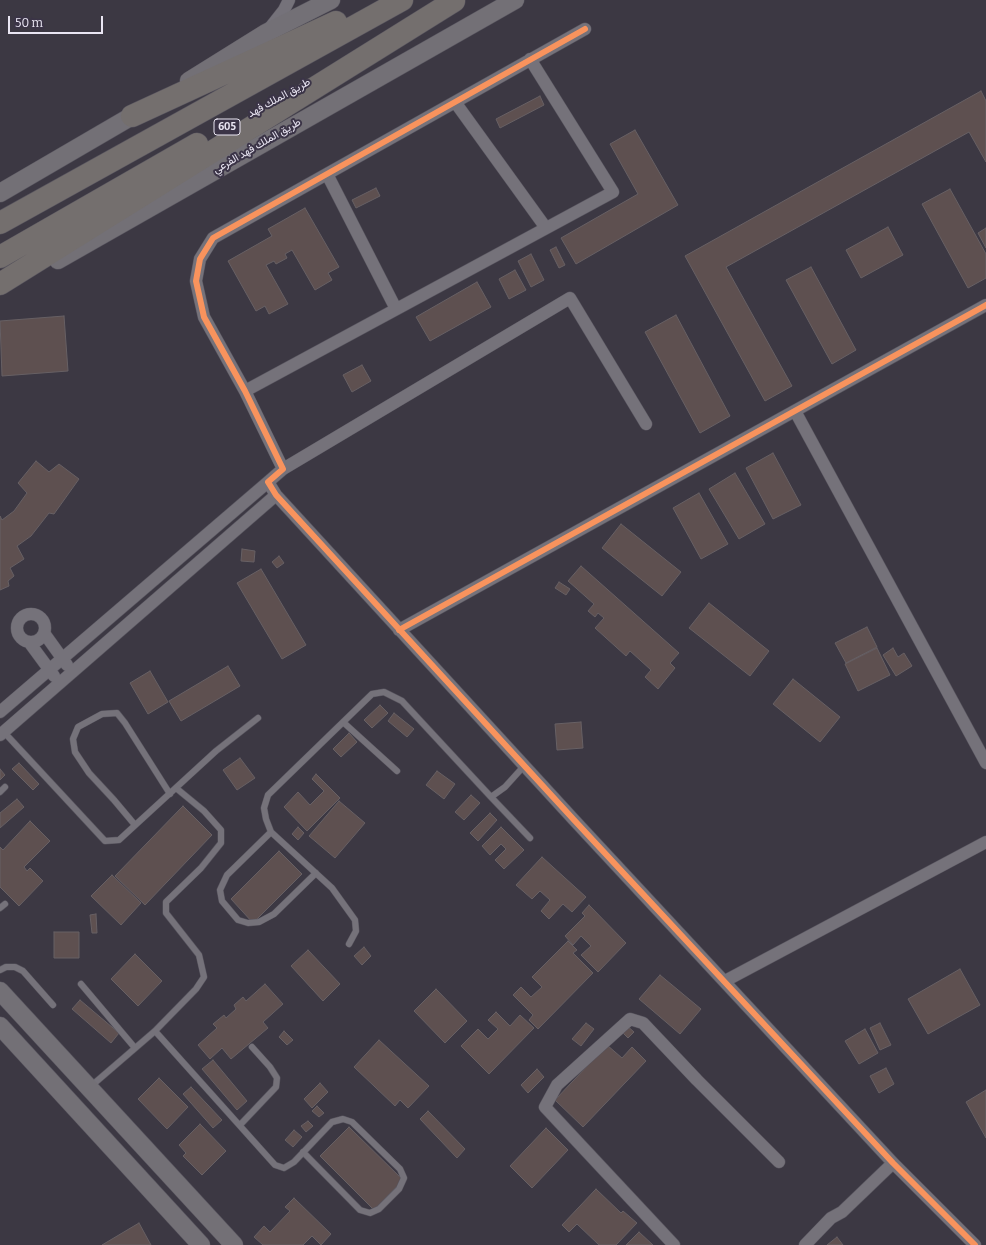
<!DOCTYPE html>
<meta charset="utf-8">
<style>
body{margin:0}
#map{position:relative;width:986px;height:1245px;overflow:hidden;background:#3c3843;font-family:Bitter,serif}
canvas{display:block}
.scale{position:absolute;left:8px;top:16px;width:95px;height:18px;box-sizing:border-box;border:2px solid #eae6f3;border-top:0;padding-left:5px;font-size:12px;line-height:14px;white-space:nowrap;color:#eae6f3;-webkit-text-stroke:3px #3b3447;paint-order:stroke}
</style>
<div id="map">
<canvas width="986" height="1245"></canvas>
<div class="scale">50 m</div>
</div>
<script>
const g = document.querySelector('canvas').getContext('2d');
g.lineJoin = 'round';
function fillPath(path, color) {
  g.fillStyle = color;
  g.fill(path, 'evenodd');
}
function poly(rows) {
  const path = new Path2D();
  for (const r of rows) {
    if (r.length === 3) {
      path.moveTo(r[0] + r[2], r[1]);
      path.arc(r[0], r[1], r[2], 0, 2 * Math.PI);
      continue;
    }
    path.moveTo(r[0], r[1]);
    for (let i = 2; i < r.length; i += 2) path.lineTo(r[i], r[i + 1]);
  }
  return path;
}
function stroke(path, color, width, dash) {
  g.strokeStyle = color;
  g.lineWidth = width;
  g.lineCap = dash ? 'butt' : 'round';
  g.setLineDash(dash || []);
  g.stroke(path);
}
function label(font, color, halo, rows, align = 'center') {
  g.font = font + ' Bitter,Vazirmatn,serif';
  g.lineWidth = 4;
  g.setLineDash([]);
  g.textBaseline = 'middle';
  g.strokeStyle = halo;
  g.fillStyle = color;
  for (const [text, x, y, turn = 0] of rows) {
    g.save();
    g.translate(x, y);
    g.rotate((+turn || 0) * Math.PI / 180);
    g.textAlign = isNaN(turn) ? turn : align;
    if (halo) g.strokeText(text, 0, 0);
    g.fillText(text, 0, 0);
    g.restore();
  }
}
const building = poly([
 [981,91,986,101,986,162,969,132,726,267,792,386,765,401,685,256,981,91],
 [540,96,544,105,500,128,496,119,540,96],
 [635,130,678,205,576,264,561,238,638,194,610,144,635,130],
 [376,188,380,196,356,208,352,200,376,188],
 [950,189,986,254,986,278,968,288,922,204,950,189],
 [305,208,339,267,328,273,332,280,315,290,292,250,285,254,287,258,276,264,274,261,266,265,288,304,269,314,265,306,256,311,228,261,272,236,268,229,305,208],
 [888,227,903,255,861,278,846,250,888,227],
 [986,228,986,248,978,233,986,228],
 [556,247,565,265,559,268,550,250,556,247],
 [531,254,544,280,531,287,518,261,531,254],
 [811,267,856,350,832,364,786,280,811,267],
 [515,270,526,290,509,299,499,279,515,270],
 [477,282,491,307,430,341,416,317,477,282],
 [676,315,730,416,700,433,645,332,676,315],
 [64,316,68,371,2,376,0,321,64,316],
 [362,365,371,381,352,392,343,375,362,365],
 [773,453,801,505,773,519,746,468,773,453],
 [36,461,49,472,59,464,79,479,54,514,49,513,31,536,17,546,24,559,10,568,14,576,8,581,9,586,0,590,0,516,2,520,14,511,27,493,18,483,36,461],
 [735,473,765,524,739,539,709,489,735,473],
 [699,493,728,544,701,559,673,508,699,493],
 [621,524,681,572,662,596,602,548,621,524],
 [242,549,255,551,254,562,241,561,242,549],
 [279,556,284,563,277,568,272,562,279,556],
 [581,566,679,653,670,663,675,668,658,689,645,677,651,670,630,651,626,656,595,628,604,618,598,613,595,617,588,611,594,604,568,581,581,566],
 [261,569,306,645,282,659,237,583,261,569],
 [559,582,570,589,566,595,555,588,559,582],
 [709,603,769,651,750,676,689,628,709,603],
 [867,627,877,647,846,663,835,643,867,627],
 [877,648,890,675,858,691,845,664,877,648],
 [893,648,898,657,904,653,912,666,896,676,883,655,893,648],
 [228,666,240,686,181,721,169,701,228,666],
 [150,671,168,702,148,714,130,683,150,671],
 [793,679,840,717,820,742,773,704,793,679],
 [380,705,388,713,372,728,364,720,380,705],
 [394,713,414,729,407,737,388,721,394,713],
 [581,722,583,748,557,750,555,724,581,722],
 [349,733,357,742,341,757,333,749,349,733],
 [240,758,255,778,237,790,223,770,240,758],
 [19,763,39,784,33,790,12,769,19,763],
 [0,769,5,775,0,780,0,769],
 [437,771,455,784,444,799,426,785,437,771],
 [316,774,340,798,307,831,284,807,298,792,310,805,324,791,312,779,316,774],
 [471,795,480,803,464,820,455,812,471,795],
 [17,799,24,807,0,828,0,813,17,799],
 [339,801,365,823,335,858,309,836,339,801],
 [183,806,212,835,145,905,115,876,183,806],
 [490,813,497,820,478,841,470,833,490,813],
 [30,821,50,841,24,867,27,871,30,868,43,881,19,906,0,887,0,847,3,850,30,821],
 [298,827,304,833,298,840,292,834,298,827],
 [501,827,524,850,504,869,495,860,506,849,501,844,490,855,482,846,501,827],
 [279,851,302,874,253,923,231,899,279,851],
 [542,857,586,897,572,912,563,904,549,919,541,911,550,900,540,891,532,899,516,885,542,857],
 [112,875,141,903,121,925,91,896,112,875],
 [589,905,626,943,598,972,581,955,591,946,581,936,573,945,565,936,585,916,582,913,589,905],
 [96,914,97,933,92,933,90,915,96,914],
 [54,932,79,932,79,958,54,958,54,932],
 [568,941,577,950,573,953,593,973,538,1029,529,1020,533,1015,513,995,521,987,531,997,542,987,532,977,568,941],
 [364,947,371,956,362,965,354,956,364,947],
 [308,950,340,984,323,1001,291,966,308,950],
 [135,954,162,981,138,1006,111,979,135,954],
 [960,969,980,1005,928,1034,908,999,960,969],
 [660,975,701,1009,680,1034,639,999,660,975],
 [265,984,283,1004,263,1022,268,1028,231,1059,222,1048,210,1059,198,1045,217,1028,213,1024,224,1015,226,1018,236,1009,234,1005,243,997,246,1001,265,984],
 [436,989,467,1021,445,1043,414,1011,436,989],
 [80,1000,119,1033,111,1043,72,1009,80,1000],
 [496,1012,510,1026,520,1015,534,1028,489,1074,461,1046,478,1029,488,1039,498,1029,488,1020,496,1012],
 [586,1023,594,1029,581,1046,572,1039,586,1023],
 [880,1023,891,1045,880,1050,870,1028,880,1023],
 [625,1024,634,1032,628,1038,620,1030,625,1024],
 [865,1029,878,1053,859,1064,845,1041,865,1029],
 [284,1031,293,1040,287,1045,279,1037,284,1031],
 [379,1040,429,1086,408,1108,400,1100,395,1106,354,1067,379,1040],
 [607,1045,622,1058,632,1047,646,1061,583,1127,555,1100,607,1045],
 [213,1060,247,1101,237,1110,202,1069,213,1060],
 [886,1068,894,1084,879,1093,870,1076,886,1068],
 [537,1069,544,1077,528,1093,521,1085,537,1069],
 [159,1078,188,1107,167,1129,138,1099,159,1078],
 [320,1083,328,1092,312,1108,304,1099,320,1083],
 [191,1087,222,1120,213,1128,183,1094,191,1087],
 [986,1090,986,1138,966,1102,986,1090],
 [317,1106,324,1113,319,1117,312,1111,317,1106],
 [428,1111,465,1149,457,1158,420,1119,428,1111],
 [308,1121,313,1126,306,1132,301,1126,308,1121],
 [200,1124,226,1151,202,1175,183,1156,186,1153,179,1145,200,1124],
 [349,1127,403,1180,374,1210,320,1156,349,1127],
 [546,1128,568,1150,532,1188,510,1166,546,1128],
 [294,1130,302,1137,293,1147,285,1140,294,1130],
 [596,1189,621,1213,623,1211,637,1223,616,1245,599,1245,577,1224,569,1232,562,1225,596,1189],
 [294,1198,331,1234,321,1245,312,1236,303,1245,263,1245,254,1237,264,1226,270,1232,290,1211,285,1207,294,1198],
 [139,1223,151,1245,102,1245,139,1223],
 [639,1232,653,1245,626,1245,639,1232],
 [837,1237,843,1245,827,1245,837,1237]
]);
const lane = poly([
 [343,722,397,771],
 [2,730,105,841,119,840,216,751,258,718],
 [0,792,5,787],
 [491,797,530,838],
 [135,825,114,800,89,773,75,752,73,739,78,727,102,714,117,713,125,723,170,794],
 [271,832,227,875,220,890,222,901,238,920,248,923,259,922,274,914,316,873],
 [0,908,5,904],
 [349,944,356,931,355,920,332,888,271,832,266,819,264,808,268,795,372,694,384,692,402,701,491,797,505,787,524,766],
 [0,970,6,967,15,967,23,971,53,1005],
 [81,984,135,1048],
 [155,1031,275,1165,284,1168,294,1162,332,1122,343,1119,352,1122,400,1169,404,1178,399,1189,379,1209,370,1213,360,1210,303,1152],
 [90,1087,155,1031,196,989,204,977,199,955,166,913,166,902,201,868,221,843,221,830,204,811,176,788],
 [240,1125,276,1087,277,1078,270,1067,252,1047]
]);
const street = poly([
 [269,29,284,10,289,0],
 [585,29,213,238,200,259,196,281,204,317,245,391,283,469,268,482,276,495,575,821,893,1163,975,1245],
 [455,102,546,228],
 [327,174,396,309],
 [245,391,613,192,530,59],
 [795,411,986,763],
 [283,469,570,298,646,424],
 [31,628,14],
 [399,630,986,305],
 [44,633,67,665],
 [29,642,54,676],
 [0,712,268,482],
 [0,735,276,495],
 [725,981,986,842],
 [674,1245,545,1107,557,1085,630,1019,643,1023,697,1080,779,1162],
 [805,1245,831,1218,842,1212,893,1163]
]);
const secondary = poly([
 [189,81,266,33,331,0],
 [0,193,144,109],
 [58,260,515,0],
 [0,991,234,1245],
 [0,1026,201,1245]
]);
const highway = poly([
 [132,116,336,22],
 [0,223,402,0],
 [0,257,197,144],
 [0,284,454,1]
]);
const cycleway = poly([
 [585,29,213,238,200,259,196,281,204,317,245,391,283,469,268,482,276,495,575,821,893,1163,975,1245],
 [399,630,986,305]
]);
const shields = [
 [227,127,26]
];
const shieldNames = [
 ["605",227,127]
];
const streetNames = [
 ["طريق الملك فهد",279,98,-29],
 ["طريق الملك فهد الفرعي",257,146,-30]
];
fillPath(building, '#5e5050');
stroke(building, '#676064', 1);
stroke(lane, '#57545e', 7);
stroke(street, '#57545e', 13);
stroke(secondary, '#57545e', 19);
stroke(highway, '#57545e', 23);
stroke(lane, '#75727a', 6);
stroke(street, '#75727a', 12);
stroke(secondary, '#737076', 18);
stroke(highway, '#746f6e', 22);
stroke(cycleway, '#f8935d', 6);
for (const [x, y, w] of shields) {
  const box = new Path2D();
  box.roundRect(x - w / 2, y - 8, w, 16, 3);
  g.fillStyle = '#3b3447';
  g.fill(box);
  stroke(box, '#eae6f3', 1);
}
label('bold 10px', '#eae6f3', null, shieldNames);
label('11px', '#eae6f3', '#3b3447', streetNames);
</script>
